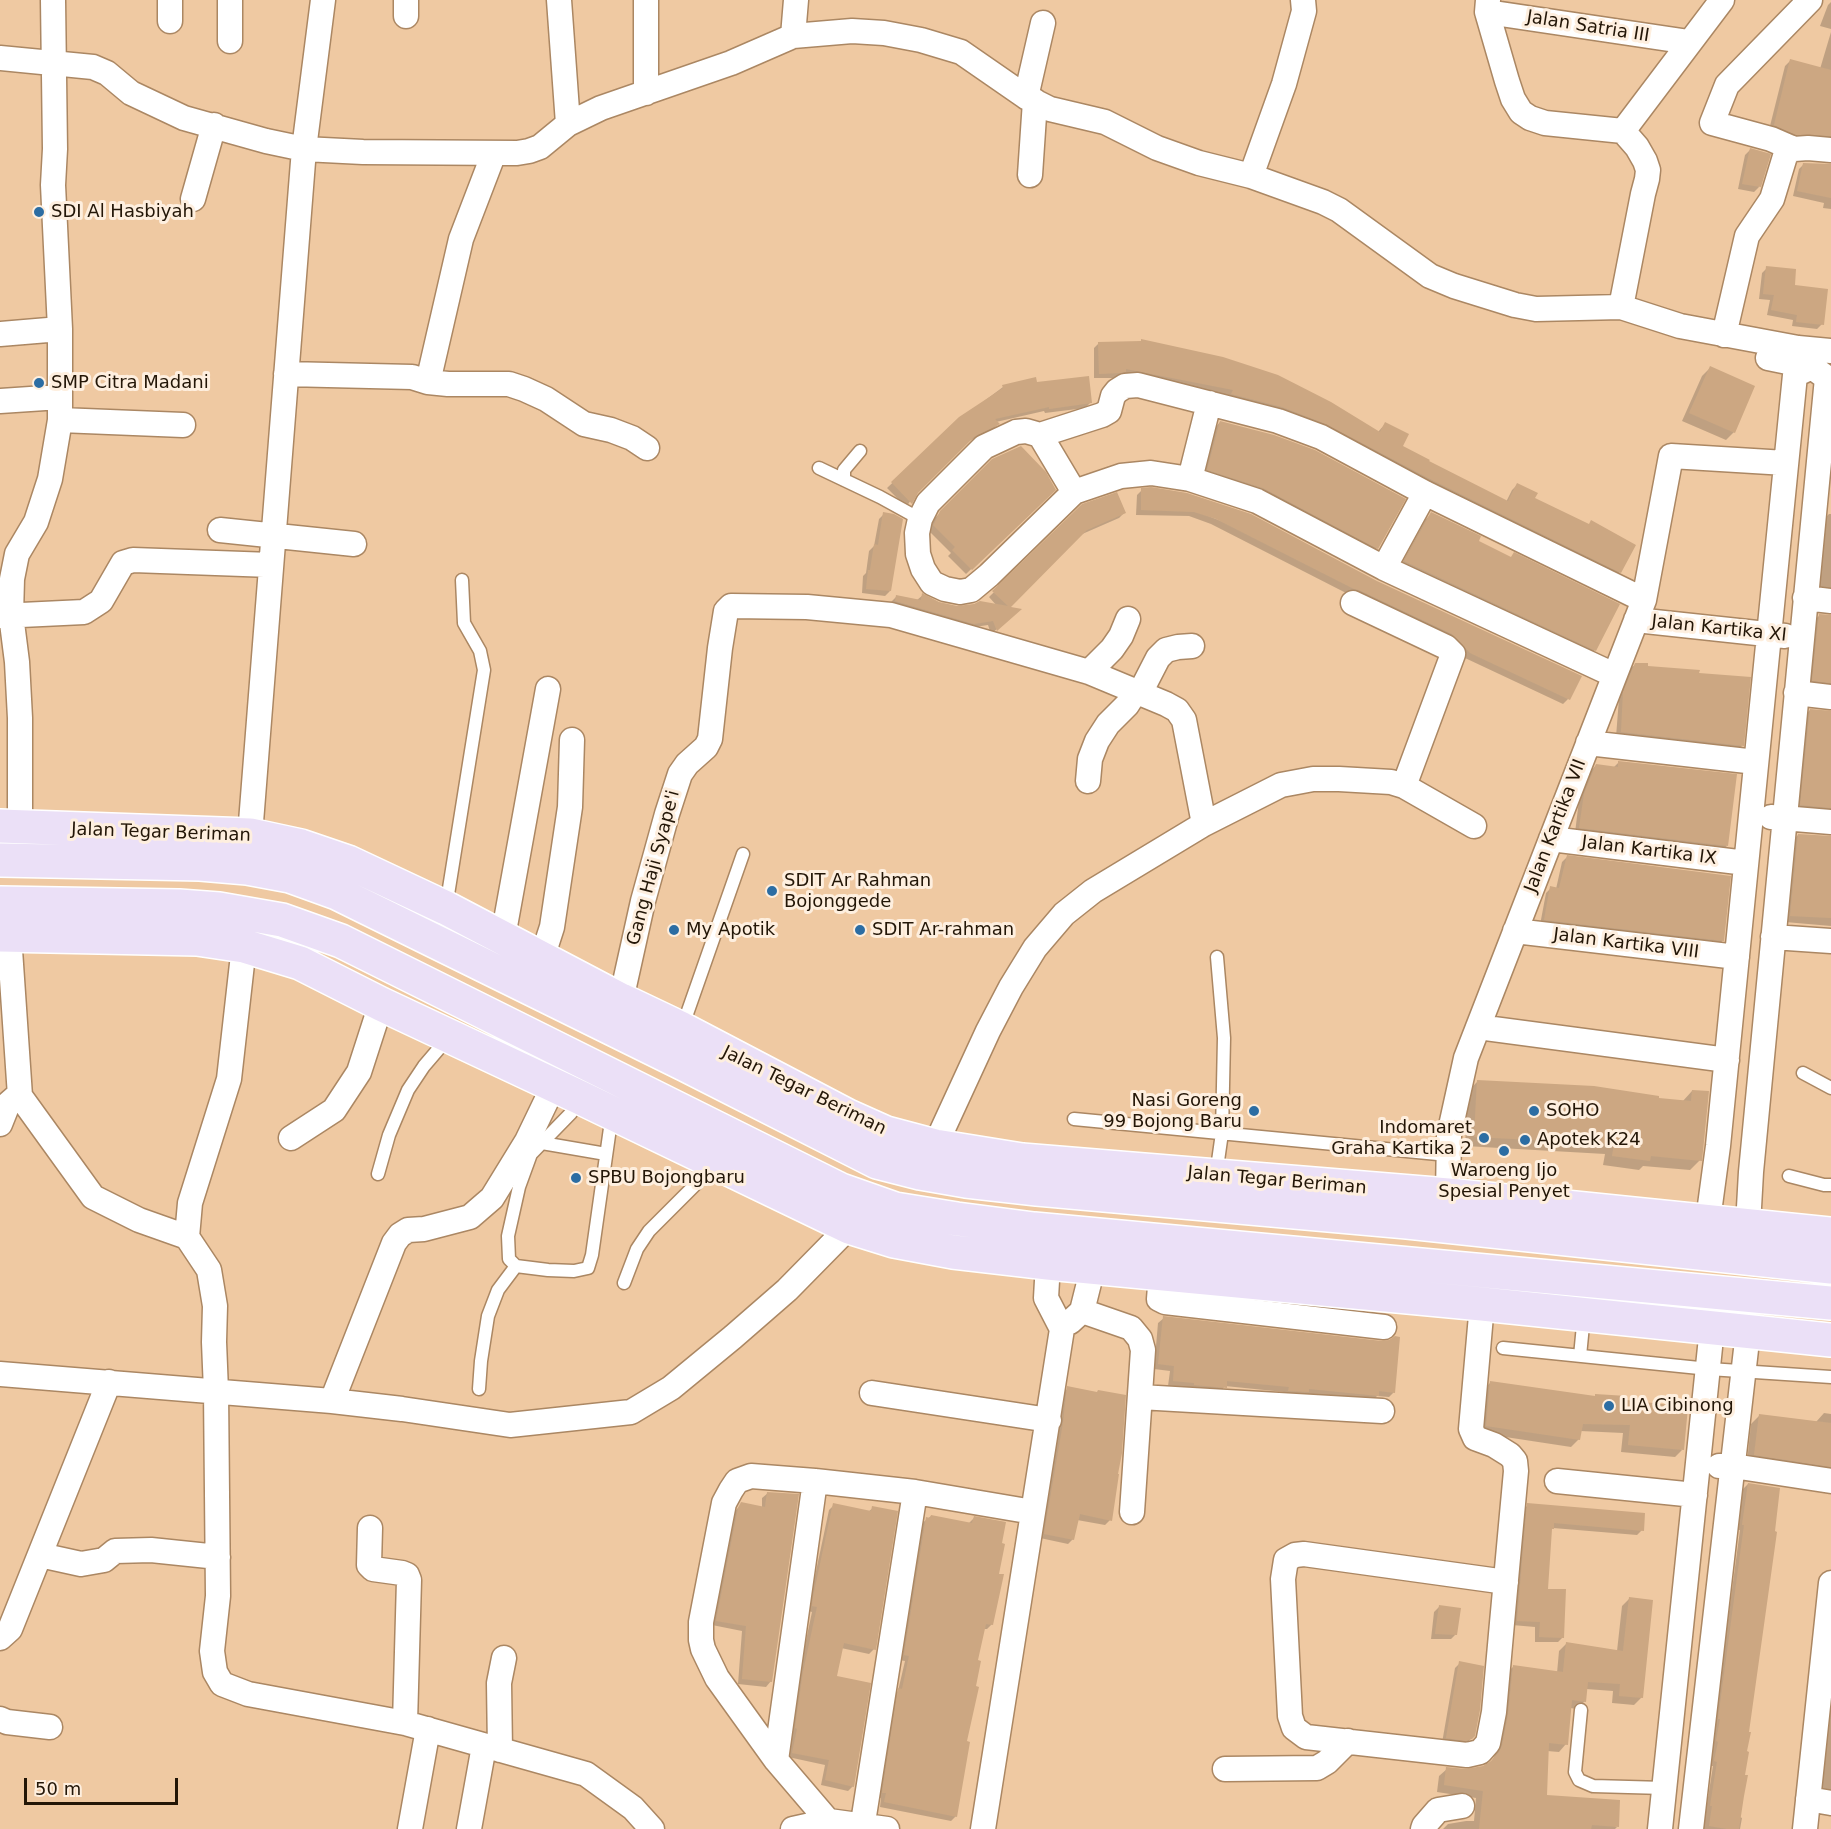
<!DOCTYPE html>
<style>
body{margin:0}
#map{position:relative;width:1831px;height:1829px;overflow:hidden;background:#efc9a2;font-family:"DejaVu Sans",sans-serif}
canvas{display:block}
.scale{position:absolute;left:24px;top:1778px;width:154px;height:27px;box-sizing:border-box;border:3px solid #231607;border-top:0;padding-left:8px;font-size:18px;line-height:21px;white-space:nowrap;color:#231607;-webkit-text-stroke:4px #feefdf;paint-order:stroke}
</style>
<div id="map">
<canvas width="1831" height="1829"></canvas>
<div class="scale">50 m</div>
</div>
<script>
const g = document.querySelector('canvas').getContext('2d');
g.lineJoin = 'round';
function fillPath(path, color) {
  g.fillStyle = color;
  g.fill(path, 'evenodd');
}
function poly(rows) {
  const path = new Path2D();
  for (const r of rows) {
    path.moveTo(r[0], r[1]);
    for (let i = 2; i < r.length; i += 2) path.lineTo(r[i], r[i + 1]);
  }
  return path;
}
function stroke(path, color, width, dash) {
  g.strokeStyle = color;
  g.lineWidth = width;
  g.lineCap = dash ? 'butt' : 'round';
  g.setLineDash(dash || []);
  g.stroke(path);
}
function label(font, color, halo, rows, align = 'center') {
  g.font = font + ' "DejaVu Sans",sans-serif';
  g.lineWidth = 6;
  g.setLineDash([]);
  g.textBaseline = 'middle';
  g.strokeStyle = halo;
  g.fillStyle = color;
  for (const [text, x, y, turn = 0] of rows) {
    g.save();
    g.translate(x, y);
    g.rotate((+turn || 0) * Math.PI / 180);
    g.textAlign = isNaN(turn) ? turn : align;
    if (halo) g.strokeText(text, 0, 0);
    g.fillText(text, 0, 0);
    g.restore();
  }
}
const shadow = poly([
 [1831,2,1831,29,1820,26,1828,5],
 [1831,32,1831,142,1791,139,1769,130,1785,66,1790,61,1820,69],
 [1750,150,1759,187,1754,192,1738,189,1745,155],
 [1804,164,1831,165,1831,209,1823,208,1824,203,1793,196,1799,169],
 [1767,268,1793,286,1822,324,1817,329,1792,326,1793,320,1767,315,1770,300,1759,299,1762,273],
 [1099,343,1378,432,1385,424,1401,447,1506,502,1512,490,1517,485,1620,572,1615,577,1227,399,1229,395,1122,373,1119,376,1113,378,1094,378,1094,348],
 [1710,368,1734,432,1726,440,1682,421,1702,376],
 [1035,379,1036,383,1090,403,1085,408,1045,413,1044,411,996,422,998,424,993,429,967,442,917,492,906,507,887,488,960,419,1003,387],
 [1220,422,1377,548,1372,553,1203,475,1215,428],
 [993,460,1054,489,966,574,948,556,951,553,929,531,935,518],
 [1142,490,1377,582,1580,677,1568,699,1563,704,1465,658,1447,639,1348,594,1211,524,1189,516,1136,515,1137,495],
 [1082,506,1124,513,1119,518,1080,535,1008,608,1015,614,991,634,988,625,968,628,890,606,891,602,896,597,917,600,923,595,939,603,958,608,997,606,989,597],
 [884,514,890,591,885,596,862,593,863,576,866,573,869,551,874,546,879,519],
 [1431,514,1595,650,1590,655,1400,567,1426,519],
 [1829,514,1831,514,1831,594,1816,591,1823,520],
 [1819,616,1831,616,1831,690,1807,686,1813,621],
 [1636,664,1647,667,1698,674,1742,746,1737,751,1616,737,1619,698,1630,669],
 [1810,710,1831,711,1831,815,1795,811,1804,716],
 [1619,762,1727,846,1721,851,1575,833,1579,800,1591,771,1596,765,1613,768],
 [1798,835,1831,838,1831,926,1785,922,1792,841],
 [1567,857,1723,940,1718,946,1540,925,1546,893,1551,888,1556,889,1562,862],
 [1478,1081,1682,1102,1692,1091,1700,1160,1690,1170,1643,1166,1639,1170,1603,1165,1605,1154,1465,1146,1468,1091],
 [1164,1318,1394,1392,1389,1397,1377,1396,1373,1400,1305,1394,1302,1397,1284,1396,1284,1392,1225,1386,1220,1392,1189,1390,1190,1388,1168,1386,1170,1371,1154,1369,1158,1323],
 [1490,1383,1625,1401,1682,1450,1675,1457,1621,1452,1623,1433,1580,1431,1579,1439,1571,1447,1479,1433,1482,1391],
 [1068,1388,1110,1520,1105,1525,1077,1520,1073,1539,1068,1544,1040,1538,1063,1393],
 [1824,1413,1831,1414,1831,1477,1747,1462,1751,1424,1759,1416,1816,1422],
 [1748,1484,1748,1733,1740,1817,1742,1818,1740,1829,1703,1829,1713,1766,1710,1766,1715,1724,1714,1724,1740,1530,1738,1530,1743,1489],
 [768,1493,771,1681,766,1687,738,1684,742,1631,712,1625,733,1514,741,1504,762,1507,762,1498],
 [834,1505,868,1512,873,1508,874,1649,869,1654,841,1648,835,1677,853,1786,848,1791,821,1785,825,1765,788,1757,793,1733,791,1733,798,1678,812,1612,808,1611,809,1604,829,1510],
 [1528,1505,1642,1530,1637,1535,1553,1528,1550,1530,1546,1590,1563,1637,1558,1642,1535,1642,1535,1627,1512,1625,1523,1510],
 [931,1516,968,1524,974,1518,997,1575,992,1624,987,1629,983,1629,976,1662,956,1816,951,1821,880,1807,881,1798,878,1797,894,1695,898,1691,905,1661,899,1660,921,1524],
 [1629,1599,1642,1697,1634,1705,1612,1703,1613,1691,1586,1689,1585,1701,1577,1709,1570,1708,1566,1744,1559,1752,1547,1751,1546,1797,1617,1827,1615,1829,1443,1829,1448,1824,1466,1821,1474,1821,1476,1798,1437,1792,1439,1776,1447,1769,1466,1771,1484,1767,1492,1761,1495,1755,1501,1723,1505,1674,1513,1667,1557,1673,1559,1651,1566,1644,1617,1651,1622,1606],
 [1439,1607,1456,1634,1451,1639,1431,1639,1434,1612],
 [1831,1658,1831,1795,1817,1793],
 [1460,1663,1473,1736,1466,1744,1442,1743,1455,1668]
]);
const building = poly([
 [1790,59,1831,70,1831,136,1796,135,1774,125],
 [1750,148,1771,154,1761,187,1742,184],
 [1803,163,1831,164,1831,198,1797,191],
 [1766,266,1796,269,1795,285,1828,289,1824,325,1796,322,1797,315,1771,310,1774,295,1763,294],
 [1141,339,1223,357,1278,375,1331,402,1380,432,1385,422,1409,434,1403,446,1430,460,1429,461,1508,501,1517,483,1538,493,1535,498,1589,524,1591,520,1636,545,1621,573,1432,480,1326,424,1282,407,1231,394,1233,390,1126,369,1126,372,1120,373,1099,374,1098,342,1141,341],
 [1710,366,1755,386,1735,433,1689,413],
 [1089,376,1092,403,1049,409,1049,407,995,419,1000,424,974,437,918,493,912,504,891,482,959,417,1003,388,1002,385,1036,377,1037,382],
 [1220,421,1274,435,1315,450,1406,499,1378,549,1263,488,1207,470],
 [1021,446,1046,472,1056,490,972,570,952,550,955,547,933,525,934,524,940,511,992,459],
 [1151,487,1187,493,1251,514,1377,581,1582,676,1570,700,1470,653,1452,634,1359,590,1354,589,1216,519,1194,512,1141,510,1141,488],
 [1117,492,1126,513,1087,530,1011,607,1022,609,997,631,993,621,974,624,895,601,896,595,921,600,922,593,939,602,957,606,974,604,980,601,1008,606,992,591,1082,504],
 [883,512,894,514,903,519,891,591,866,589,868,570,870,570,874,544,878,545],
 [1431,512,1481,536,1479,541,1511,557,1514,552,1620,604,1596,651,1404,561],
 [1819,614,1831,615,1831,683,1812,681],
 [1635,663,1648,663,1648,666,1700,670,1699,673,1751,677,1744,746,1621,732,1623,692],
 [1810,709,1831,711,1831,808,1800,805],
 [1618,761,1737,774,1728,846,1579,828,1584,794,1596,764,1618,767],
 [1798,834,1831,836,1831,918,1790,916],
 [1567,855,1731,876,1724,941,1544,920,1550,886,1559,888],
 [1477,1080,1594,1086,1659,1096,1659,1098,1691,1101,1692,1090,1709,1091,1702,1161,1651,1156,1650,1161,1612,1156,1614,1144,1474,1137],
 [1163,1316,1382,1341,1389,1340,1395,1336,1400,1337,1395,1393,1379,1391,1379,1396,1309,1389,1309,1392,1288,1391,1289,1387,1227,1381,1227,1388,1194,1385,1194,1383,1173,1381,1174,1366,1158,1364],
 [1490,1381,1595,1396,1595,1394,1627,1396,1627,1400,1688,1407,1684,1450,1628,1445,1630,1425,1583,1424,1580,1440,1486,1426],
 [1067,1386,1097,1392,1098,1390,1126,1395,1122,1453,1118,1474,1119,1474,1112,1521,1080,1514,1074,1540,1044,1534,1063,1423],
 [1759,1414,1831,1423,1831,1467,1754,1455],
 [1748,1483,1780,1488,1775,1531,1777,1532,1749,1732,1751,1732,1747,1751,1749,1752,1745,1775,1748,1775,1744,1796,1739,1829,1727,1829,1709,1826,1712,1806,1710,1806,1717,1762,1714,1761,1718,1742,1716,1741,1720,1719,1718,1719,1744,1525,1742,1525],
 [767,1492,799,1494,772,1682,742,1679,746,1626,716,1621,738,1508,741,1502,765,1507],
 [833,1503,871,1511,872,1506,898,1511,876,1650,844,1643,837,1676,871,1683,854,1787,825,1780,829,1760,792,1753,797,1729,795,1728,803,1672,817,1607,812,1606,813,1597],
 [1527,1503,1645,1513,1644,1531,1554,1523,1554,1529,1552,1529,1548,1589,1566,1589,1564,1638,1539,1637,1540,1622,1517,1621],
 [931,1515,972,1523,974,1516,1006,1522,1002,1543,1005,1544,999,1574,1004,1574,993,1625,986,1624,978,1660,981,1661,976,1686,979,1687,967,1741,970,1742,957,1817,884,1802,886,1793,882,1793,898,1688,902,1689,909,1656,904,1655,926,1517,930,1518],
 [1629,1597,1653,1600,1643,1698,1619,1696,1620,1684,1588,1682,1586,1702,1572,1700,1568,1745,1549,1743,1547,1795,1620,1800,1619,1827,1592,1825,1591,1829,1479,1829,1483,1791,1444,1785,1446,1767,1466,1769,1483,1766,1491,1761,1499,1752,1502,1746,1508,1715,1513,1665,1563,1672,1566,1642,1623,1651],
 [1439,1605,1461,1608,1457,1635,1435,1634],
 [1459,1661,1484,1666,1480,1710,1475,1736,1472,1739,1466,1741,1446,1738]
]);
const lane = poly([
 [819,468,880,497,920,519],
 [844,480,844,470,860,451],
 [446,907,484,670,480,651,464,623,462,580],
 [682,1028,743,854],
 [1803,1073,1831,1088],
 [579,1098,571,1113,531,1154,519,1187,508,1236,509,1259,516,1266,548,1270,574,1271,588,1268,592,1255,612,1114],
 [1074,1119,1448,1155],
 [542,1143,606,1154],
 [378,1174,389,1135,408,1090,424,1066,448,1038],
 [1216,1175,1222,1133,1224,1038,1217,957],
 [1789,1176,1824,1185,1831,1185],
 [624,1283,637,1249,649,1231,697,1183,709,1161],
 [1503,1348,1709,1369,1831,1377],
 [1580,1356,1584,1315],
 [479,1389,481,1361,488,1316,498,1290,516,1266],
 [1581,1710,1575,1772,1579,1780,1593,1786,1664,1788]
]);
const street = poly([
 [559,0,568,124],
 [646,0,646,93],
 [1488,0,1487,12,1507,81,1513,99,1521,112,1530,118,1545,123,1623,131],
 [1487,12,1689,42],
 [406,16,406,0],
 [170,21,170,0],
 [793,36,796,0],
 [230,41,230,0],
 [0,58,93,67,107,73,131,93,184,118,266,141,304,149,363,152,517,153,529,151,540,147,568,124,601,108,731,63,793,36,852,31,884,33,921,40,961,52,1026,97,1050,109,1105,122,1157,148,1199,163,1251,176,1323,202,1339,210,1430,276,1454,286,1515,305,1536,309,1621,307,1680,326,1798,348,1831,351],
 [1026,97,1043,23],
 [1794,149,1771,139,1712,123,1727,85,1810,0],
 [1030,175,1035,101],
 [1251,176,1284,84,1304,11,1303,0],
 [193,199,214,125],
 [1621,307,1643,194,1647,179,1648,170,1645,161,1637,147,1623,131,1722,0],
 [0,334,60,329],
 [1724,335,1747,236,1772,199,1786,153,1794,149,1808,148,1831,150],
 [286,374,412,377,428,382,448,384,509,384,524,389,546,399,584,424,611,430,632,438,647,448],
 [428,382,461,239,494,153],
 [0,401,60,397],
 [60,420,183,425],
 [1040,435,1074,492],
 [1190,479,1209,403],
 [220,530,354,544],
 [1384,568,1425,493],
 [1805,598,1831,601],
 [1353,603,1446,647,1453,654,1404,786],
 [0,616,84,612,101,601,123,563,133,560,271,565],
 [1636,620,1785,636],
 [1089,672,1112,649,1121,636,1128,619],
 [1614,675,1384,568,1257,501,1190,479,1151,473,1121,476,1074,492,989,575,971,590,960,592,945,589,932,583,923,569,918,554,917,533,920,519,928,503,984,447,1016,432,1026,431,1040,435,1102,415,1109,411,1113,396,1117,391,1125,386,1138,385,1278,421,1321,437,1425,493,1644,600],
 [1140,693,1158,658,1166,650,1178,647,1192,646],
 [1796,693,1831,697],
 [1588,743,1756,762],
 [1088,781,1090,759,1097,741,1108,724,1127,705,1136,691],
 [1771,817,1831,822],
 [20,828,20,718,17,662,11,615,12,579,17,554,36,522,50,479,60,420,60,329,53,185,55,149,53,0],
 [250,835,304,149,323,0],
 [1551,839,1746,863],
 [1515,931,1737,957],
 [9,935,20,1096],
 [503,937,548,689],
 [1773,937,1831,941],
 [244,946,229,1079,190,1203,187,1237,209,1270,215,1306,214,1342,216,1391,218,1596,212,1651,215,1672,222,1684,248,1694,405,1723,586,1774,633,1808,652,1829],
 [542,958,552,927,570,807,572,740],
 [621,1000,643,901,667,814,680,774,687,764,706,747,710,739,720,648,726,611,731,606,807,607,891,615,1089,672,1166,704,1177,710,1184,720,1204,824],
 [1478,1027,1727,1060],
 [0,1124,8,1104,16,1097,20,1096,93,1197,139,1220,187,1237],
 [291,1138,334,1110,359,1072,381,1004],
 [935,1146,988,1031,1011,987,1035,948,1064,914,1093,891,1204,824,1281,785,1313,779,1339,779,1391,782,1404,786,1474,826],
 [1448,1195,1449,1135,1466,1058,1644,600,1671,456,1786,463],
 [1708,1220,1718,1146,1795,375,1812,367],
 [1748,1225,1751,1172,1827,378,1812,367,1768,358],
 [1161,1274,1159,1299,1165,1302,1384,1327],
 [1482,1304,1471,1429,1475,1438,1494,1445,1510,1455,1515,1461,1516,1471,1502,1623,1494,1712,1488,1743,1480,1752,1467,1755,1306,1737,1294,1728,1290,1716,1283,1579,1286,1560,1295,1555,1304,1554,1506,1582],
 [1082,1311,1131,1328,1140,1339,1143,1350,1132,1512],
 [1070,1322,1082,1311,1093,1267],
 [0,1374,332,1401,402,1409,510,1425,631,1412,671,1388,733,1337,787,1290,849,1227],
 [872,1393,1049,1420],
 [1140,1397,1382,1411],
 [332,1401,394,1243,400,1235,408,1230,424,1229,470,1217,492,1198,527,1141,554,1085],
 [1719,1466,1733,1466,1831,1481],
 [1557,1481,1695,1495],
 [370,1528,369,1565,373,1569,402,1573,407,1575,409,1580,405,1723],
 [40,1555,81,1564,104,1560,115,1551,151,1550,218,1557],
 [0,1638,10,1629,109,1382],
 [0,1719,7,1722,50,1727],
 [500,1750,499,1683,504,1658],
 [776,1760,815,1481],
 [1225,1769,1317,1768,1327,1762,1348,1741],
 [1808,1799,1831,1803],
 [860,1826,864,1816,915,1492],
 [410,1829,428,1729],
 [469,1829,484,1746],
 [793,1829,829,1821,887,1829],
 [835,1829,776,1760,717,1678,703,1649,701,1640,701,1622,724,1503,731,1490,737,1481,751,1476,815,1481,915,1492,1033,1512],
 [983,1829,1062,1329,1046,1298,1048,1263],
 [1423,1829,1424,1826,1438,1810,1462,1806],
 [1660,1829,1712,1328],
 [1691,1829,1748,1332],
 [1805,1829,1831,1583]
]);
const primary = poly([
 [0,826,250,835,301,846,348,862,446,908,621,1000,682,1029,848,1116,886,1133,935,1146,1022,1160,1448,1195,1831,1234],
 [0,860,200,864,247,868,290,876,337,893,686,1065,877,1162,920,1173,966,1181,1037,1189,1407,1222,1831,1267],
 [0,903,179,906,219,909,282,920,341,941,841,1190,895,1209,957,1219,1034,1229,1831,1303],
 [0,935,197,939,244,946,300,963,381,1004,579,1097,849,1227,894,1241,953,1252,1048,1263,1482,1304,1831,1340]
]);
const markers = [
 [39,212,6,"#2c6da3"],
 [39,383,6,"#2c6da3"],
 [772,891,6,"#2c6da3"],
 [674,930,6,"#2c6da3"],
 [860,930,6,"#2c6da3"],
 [1254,1111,6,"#2c6da3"],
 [1534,1111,6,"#2c6da3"],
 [1484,1138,6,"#2c6da3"],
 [1525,1140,6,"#2c6da3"],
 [1504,1151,6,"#2c6da3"],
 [576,1178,6,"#2c6da3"],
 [1609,1406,6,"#2c6da3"]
];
const streetNames = [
 ["Jalan Satria III",1588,27,9],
 ["Jalan Kartika XI",1719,629,6],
 ["Jalan Kartika VII",1556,826,-69],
 ["Jalan Tegar Beriman",161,833,2],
 ["Jalan Kartika IX",1649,851,7],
 ["Gang Haji Syape'i",654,868,-75],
 ["Jalan Kartika VIII",1626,944,7],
 ["Jalan Tegar Beriman",804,1091,26],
 ["Jalan Tegar Beriman",1277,1181,5]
];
const poiNames = [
 ["SDI Al Hasbiyah",51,212],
 ["SMP Citra Madani",51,383],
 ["SDIT Ar Rahman",784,881],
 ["Bojonggede",784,902],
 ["My Apotik",686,930],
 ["SDIT Ar-rahman",872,930],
 ["Nasi Goreng",1242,1101,"right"],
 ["99 Bojong Baru",1242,1122,"right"],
 ["SOHO",1546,1111],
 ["Indomaret",1472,1128,"right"],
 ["Graha Kartika 2",1472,1149,"right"],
 ["Apotek K24",1537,1140],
 ["Waroeng Ijo",1504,1171,"center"],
 ["Spesial Penyet",1504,1192,"center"],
 ["SPBU Bojongbaru",588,1178],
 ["LIA Cibinong",1621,1406]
];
fillPath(shadow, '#0003');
fillPath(building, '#cca782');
stroke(lane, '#ab8763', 15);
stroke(street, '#ab8763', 27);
stroke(primary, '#fff', 36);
stroke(lane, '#fff', 12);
stroke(street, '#fff', 24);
stroke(primary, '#ebe0f7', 33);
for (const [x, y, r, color] of markers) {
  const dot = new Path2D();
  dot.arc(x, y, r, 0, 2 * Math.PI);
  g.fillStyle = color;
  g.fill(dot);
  stroke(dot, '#feefdf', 2);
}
label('18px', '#231607', '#feefdf', streetNames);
label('18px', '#231607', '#feefdf', poiNames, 'left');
</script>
